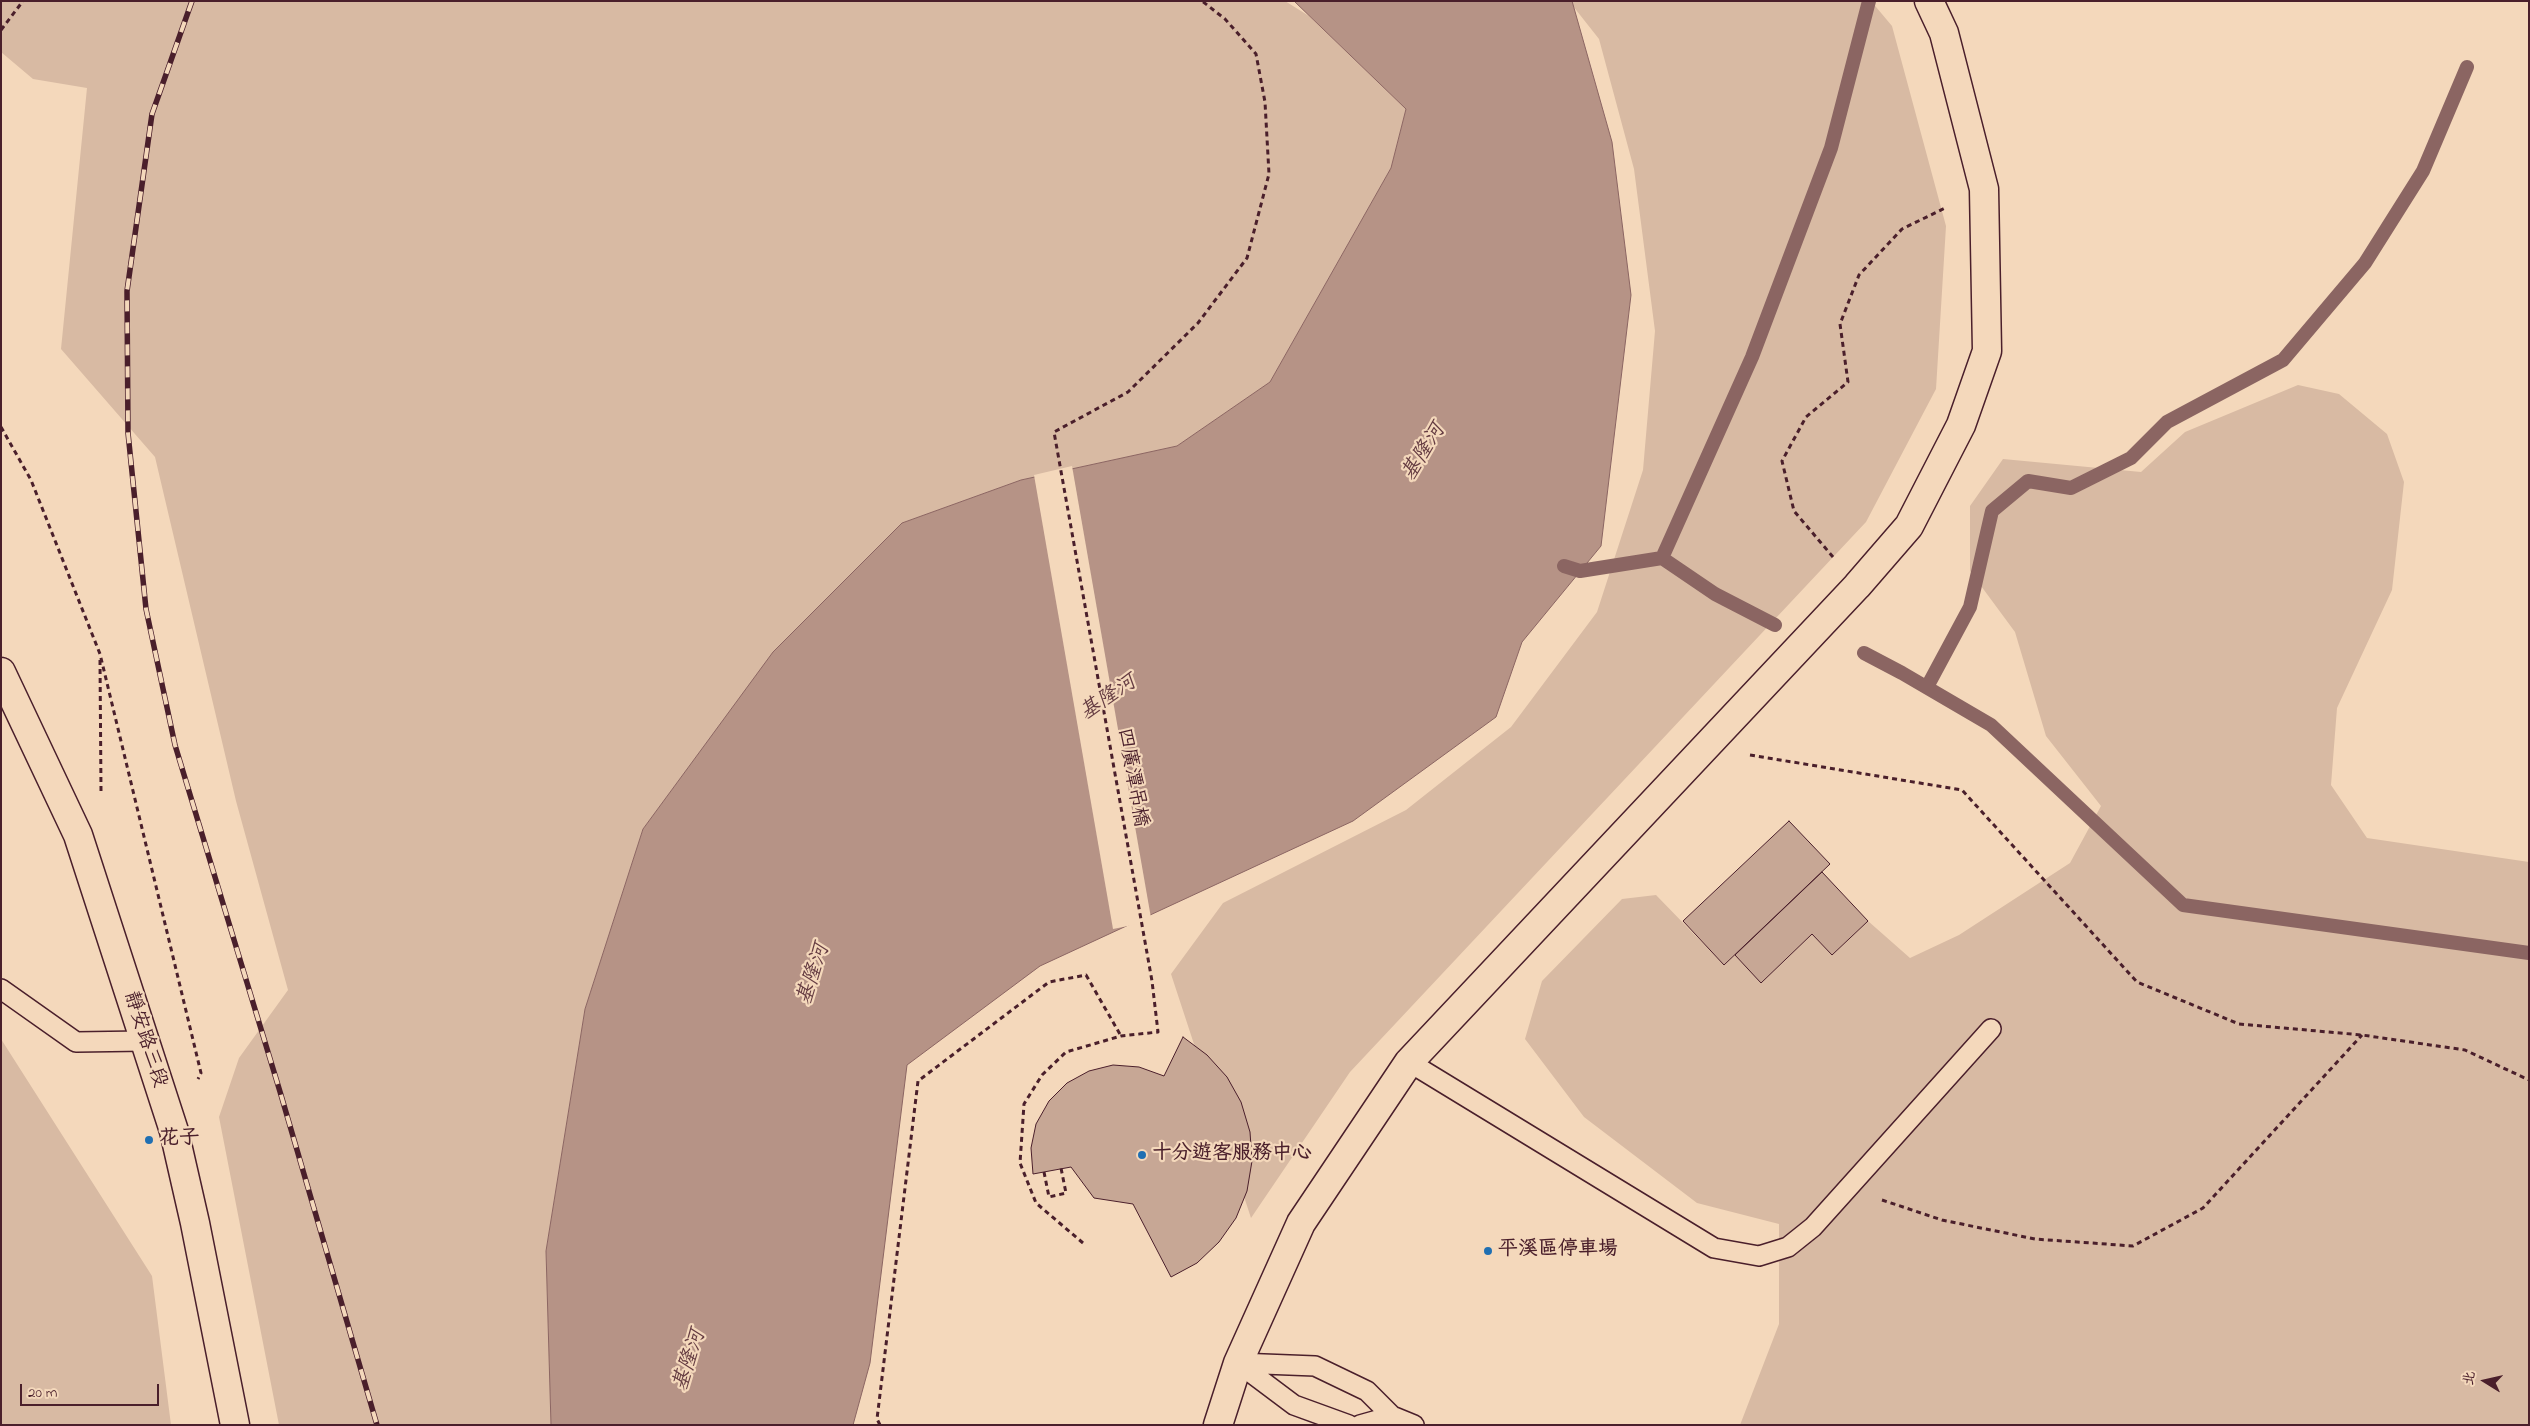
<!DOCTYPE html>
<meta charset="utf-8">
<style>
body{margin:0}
#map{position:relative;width:2530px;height:1426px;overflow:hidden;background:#f4d8bb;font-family:"Indie Flower","LXGW WenKai TC",sans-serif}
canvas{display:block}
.frame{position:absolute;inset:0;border:2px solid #4a1f2b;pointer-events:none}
.north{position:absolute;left:2460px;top:1356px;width:50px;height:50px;-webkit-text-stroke:4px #f4d8bb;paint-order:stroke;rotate:280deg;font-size:14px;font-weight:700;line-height:20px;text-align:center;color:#4a1f2b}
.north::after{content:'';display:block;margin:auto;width:18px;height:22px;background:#4a1f2b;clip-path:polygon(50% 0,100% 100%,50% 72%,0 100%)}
.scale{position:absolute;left:20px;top:1384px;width:139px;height:22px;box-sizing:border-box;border:2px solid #4a1f2b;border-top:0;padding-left:6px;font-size:15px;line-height:18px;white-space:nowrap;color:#4a1f2b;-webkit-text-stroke:4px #f4d8bb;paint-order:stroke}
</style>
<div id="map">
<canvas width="2530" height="1426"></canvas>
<div class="frame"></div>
<div class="north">北</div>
<div class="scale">20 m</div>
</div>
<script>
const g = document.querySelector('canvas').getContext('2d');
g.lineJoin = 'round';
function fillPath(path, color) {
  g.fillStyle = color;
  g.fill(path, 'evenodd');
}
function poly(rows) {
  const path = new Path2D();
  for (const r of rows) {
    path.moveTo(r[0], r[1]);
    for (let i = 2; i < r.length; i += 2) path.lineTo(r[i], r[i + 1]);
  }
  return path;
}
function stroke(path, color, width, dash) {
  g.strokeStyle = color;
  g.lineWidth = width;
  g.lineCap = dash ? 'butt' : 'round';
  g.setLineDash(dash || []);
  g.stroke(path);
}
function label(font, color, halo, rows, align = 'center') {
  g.font = font + ' "Indie Flower","LXGW WenKai TC",sans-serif';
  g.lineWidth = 4.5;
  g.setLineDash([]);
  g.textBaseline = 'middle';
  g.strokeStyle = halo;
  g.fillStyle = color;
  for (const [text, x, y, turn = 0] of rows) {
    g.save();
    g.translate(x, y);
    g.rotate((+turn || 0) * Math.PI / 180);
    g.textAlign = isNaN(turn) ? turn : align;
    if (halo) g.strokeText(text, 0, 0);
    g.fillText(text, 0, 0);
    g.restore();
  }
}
const green = poly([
 [1,1,1285,1,1309,16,1406,109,1391,168,1270,382,1177,446,1021,480,902,523,773,653,643,829,585,1009,546,1251,551,1425,279,1425,219,1117,239,1058,288,990,236,801,155,457,61,349,87,88,33,79,1,52],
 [1569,1,1871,1,1892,26,1946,226,1936,389,1866,522,1350,1072,1251,1218,1171,974,1223,903,1406,810,1511,727,1597,612,1643,470,1655,331,1634,169,1599,39],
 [2298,385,2339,394,2387,434,2404,482,2392,590,2337,708,2331,785,2367,838,2529,862,2529,1425,1740,1425,1779,1324,1779,1224,1697,1203,1584,1117,1525,1039,1542,981,1622,899,1656,895,1723,964,1735,955,1761,982,1812,934,1832,955,1868,921,1910,958,1959,935,2070,863,2101,806,2046,736,2015,632,1970,571,1970,506,2003,459,2141,472,2185,432],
 [1,1039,152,1276,171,1425,1,1425]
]);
const water = poly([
 [1294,1,1572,1,1612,142,1631,295,1601,546,1522,642,1496,717,1353,821,1040,966,907,1065,870,1363,853,1425,551,1425,546,1251,585,1009,643,829,773,652,902,523,1021,480,1177,446,1270,382,1391,168,1406,109,1294,1]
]);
const pier = poly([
 [1072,466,1151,918,1138,924,1113,929,1034,475]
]);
const stream = poly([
 [1662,558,1752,357,1831,148,1869,1],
 [1564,566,1580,571,1662,558,1715,594,1775,625],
 [1864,653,1902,673,1991,725,2183,905,2529,953],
 [1927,687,1970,607,1992,511,2028,481,2071,488,2131,458,2167,422,2283,360,2365,263,2423,171,2467,67]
]);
const building = poly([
 [1789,821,1830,864,1724,965,1683,921,1789,821],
 [1822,872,1868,921,1832,955,1812,934,1761,983,1735,955,1822,872],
 [1183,1037,1207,1055,1227,1077,1241,1102,1250,1132,1252,1161,1247,1191,1236,1218,1219,1242,1197,1263,1171,1277,1133,1204,1094,1198,1071,1167,1033,1174,1031,1148,1036,1124,1049,1101,1067,1083,1089,1071,1113,1065,1139,1067,1164,1076,1183,1037]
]);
const path = poly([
 [1,30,23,1],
 [1,427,31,480,100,654,201,1073,198,1079],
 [1833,557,1794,511,1782,461,1806,417,1848,382,1840,324,1859,275,1902,229,1945,208],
 [100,660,101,791],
 [1750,755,1962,790,2137,982,2239,1024,2362,1035,2465,1050,2529,1080],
 [1044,1172,1049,1197,1066,1193,1061,1168],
 [1882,1200,1942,1220,2035,1239,2133,1246,2203,1208,2362,1035],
 [1083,1243,1036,1203,1020,1163,1024,1104,1042,1075,1066,1052,1121,1036,1158,1032,1152,981,1054,432,1128,392,1198,323,1247,258,1269,174,1265,102,1256,54,1225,19,1202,1],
 [880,1425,877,1419,918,1081,1049,982,1086,975,1121,1036]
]);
const lane = poly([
 [1,989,76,1042,144,1041],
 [1409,1062,1714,1248,1759,1256,1788,1247,1813,1227,1991,1029],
 [1238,1363,1315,1366,1367,1391,1392,1416,1414,1425],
 [1238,1363,1294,1405,1349,1425],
 [1360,1425,1392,1416]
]);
const street = poly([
 [1218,1425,1238,1363,1301,1223,1409,1062,1857,586,1909,526,1961,425,1987,351,1984,189,1944,33,1929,1]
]);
const secondary = poly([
 [1,672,78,835,174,1131,195,1223,235,1425]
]);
const rail = poly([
 [192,1,152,114,127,291,128,433,146,609,175,745,281,1095,377,1425]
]);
const markers = [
 [149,1140,5,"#1f6fb2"],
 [1142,1155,5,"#1f6fb2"],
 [1488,1251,5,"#1f6fb2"]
];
const streetNames = [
 ["四廣潭吊橋",1131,778,80],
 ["靜安路三段",144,1040,72]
];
const poiNames = [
 ["花子",159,1140],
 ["十分遊客服務中心",1152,1155],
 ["平溪區停車場",1498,1251]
];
const waterNames = [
 ["基隆河",1425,453,-58],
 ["基隆河",1109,699,-34],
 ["基隆河",815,975,-72],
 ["基隆河",691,1361,-72]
];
fillPath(green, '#d8baa3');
fillPath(water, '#b69386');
stroke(water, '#8b6562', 1);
fillPath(pier, '#f4d8bb');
stroke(stream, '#8b6562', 14);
fillPath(building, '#c7a795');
stroke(building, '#4a1f2b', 1);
stroke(lane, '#4a1f2b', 22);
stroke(street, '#4a1f2b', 31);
stroke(secondary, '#4a1f2b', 31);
stroke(path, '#4a1f2b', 3, [5, 4]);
stroke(lane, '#f4d8bb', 19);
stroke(street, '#f4d8bb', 28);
stroke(secondary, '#f4d8bb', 28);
stroke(rail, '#4a1f2b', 5.5);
stroke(rail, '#f4d8bb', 4, [11]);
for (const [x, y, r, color] of markers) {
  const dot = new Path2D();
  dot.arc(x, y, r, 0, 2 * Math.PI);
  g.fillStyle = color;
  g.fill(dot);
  stroke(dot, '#f4d8bb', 2);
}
label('20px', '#4a1f2b', '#f4d8bb', streetNames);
label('bold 20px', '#4a1f2b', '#f4d8bb', poiNames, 'left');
label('italic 21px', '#653c42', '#f4d8bb', waterNames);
</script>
